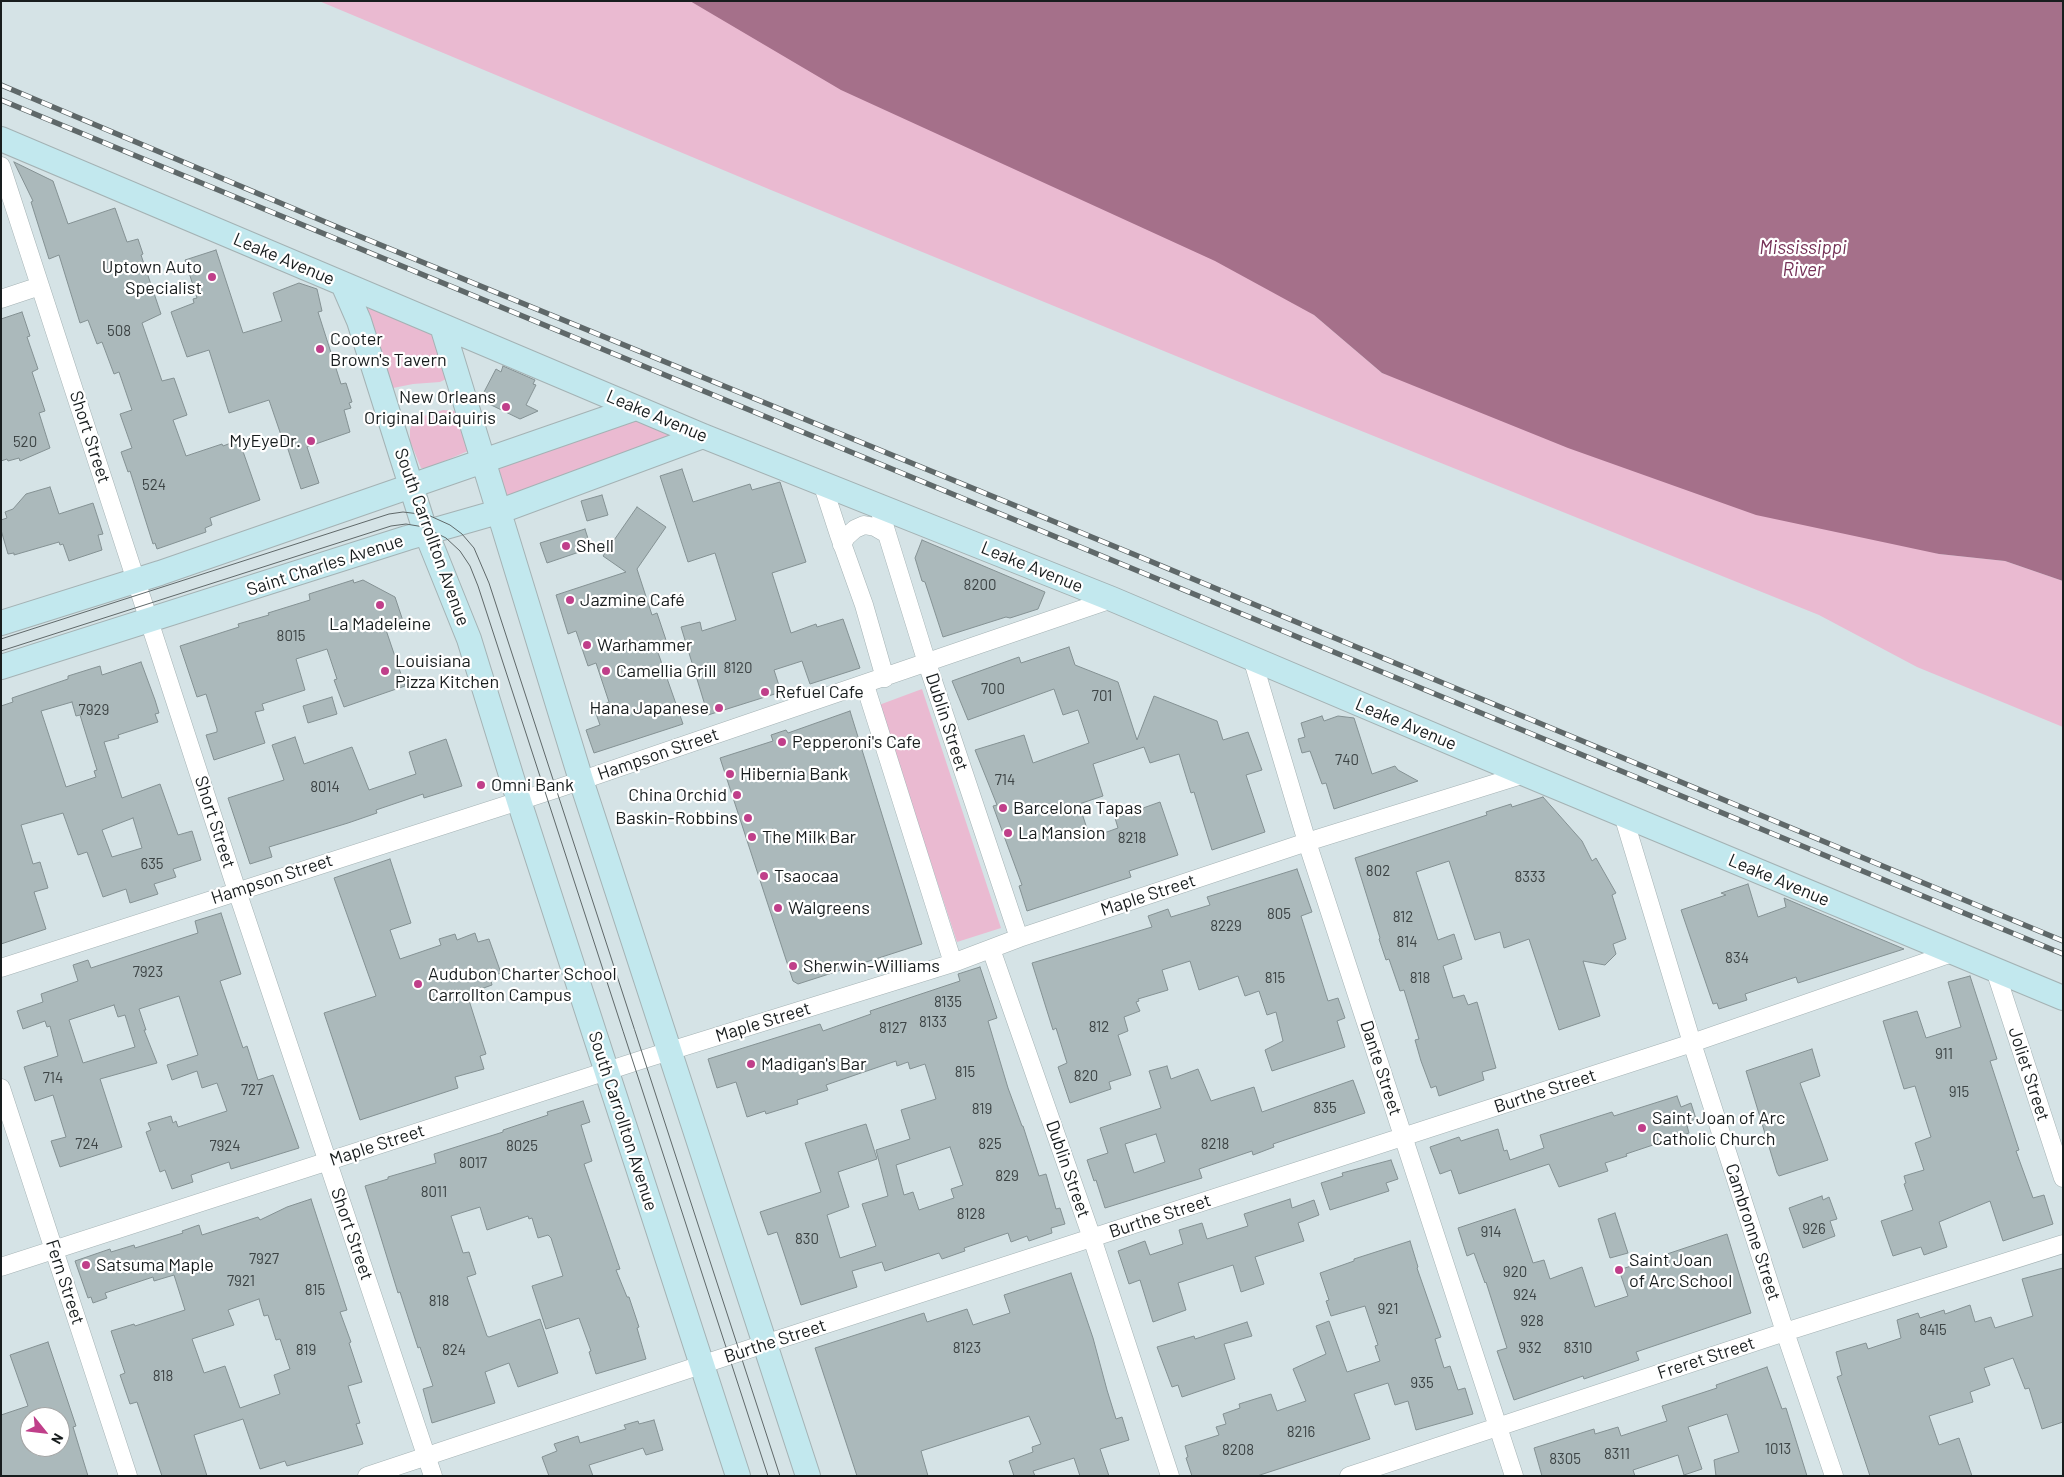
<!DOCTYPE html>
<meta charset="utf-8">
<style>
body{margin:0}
#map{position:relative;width:2064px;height:1477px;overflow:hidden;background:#d5e3e6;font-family:Barlow,sans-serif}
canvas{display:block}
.frame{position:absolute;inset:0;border:2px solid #181d1e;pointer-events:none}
.north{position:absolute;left:20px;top:1407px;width:50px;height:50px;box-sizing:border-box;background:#fff;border:1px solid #a3a5a5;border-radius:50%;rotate:119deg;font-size:14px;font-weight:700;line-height:20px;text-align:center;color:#181d1e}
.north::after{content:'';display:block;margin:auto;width:18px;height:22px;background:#c03f8a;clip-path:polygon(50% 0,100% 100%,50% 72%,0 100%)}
</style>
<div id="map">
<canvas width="2064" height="1477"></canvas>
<div class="frame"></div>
<div class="north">N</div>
</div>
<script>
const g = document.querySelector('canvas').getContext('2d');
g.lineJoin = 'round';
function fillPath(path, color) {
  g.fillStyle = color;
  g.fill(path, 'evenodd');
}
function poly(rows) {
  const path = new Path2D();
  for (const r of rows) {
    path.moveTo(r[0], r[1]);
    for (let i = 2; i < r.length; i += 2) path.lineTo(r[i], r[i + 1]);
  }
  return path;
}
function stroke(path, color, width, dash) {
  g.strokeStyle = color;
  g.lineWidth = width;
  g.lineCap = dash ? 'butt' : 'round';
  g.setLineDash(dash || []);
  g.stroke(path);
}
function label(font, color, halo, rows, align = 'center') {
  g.font = font + ' Barlow,sans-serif';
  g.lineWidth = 4.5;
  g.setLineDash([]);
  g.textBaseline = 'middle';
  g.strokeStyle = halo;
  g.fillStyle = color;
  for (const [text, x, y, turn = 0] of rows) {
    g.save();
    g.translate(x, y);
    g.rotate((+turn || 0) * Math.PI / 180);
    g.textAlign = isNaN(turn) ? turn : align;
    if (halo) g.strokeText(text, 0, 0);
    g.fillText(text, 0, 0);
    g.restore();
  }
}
const green = poly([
 [319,1,720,1,1224,252,1314,315,1382,373,1939,554,2005,561,2063,581,2063,727,1917,667,1819,615,1237,381,771,190],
 [365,308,384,310,433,331,446,379,440,382,413,384,393,388,389,382],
 [443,410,456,411,468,451,426,469,421,468,410,441,410,429,414,419],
 [628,414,674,435,505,503,492,463],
 [922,689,1001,928,957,942,879,705]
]);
const water = poly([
 [690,1,2063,1,2063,581,2005,561,1939,554,1756,515,1568,448,1382,373,1314,315,1215,261,841,90]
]);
const building = poly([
 [14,162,53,181,68,224,115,208,127,242,138,239,143,254,141,255,161,314,142,323,162,381,174,378,187,415,173,420,186,456,222,444,223,446,239,440,260,500,210,518,212,525,205,528,206,532,157,549,155,543,153,544,130,471,128,472,121,452,132,448,120,414,132,410,119,372,114,374,102,342,97,344,88,320,80,323,59,255,49,259,31,202,33,201,14,162],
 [216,250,243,333,282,321,273,293,299,283,317,289,322,311,318,312,341,384,346,383,352,402,349,403,351,408,344,410,350,432,307,447,319,483,301,489,283,434,281,435,269,400,229,413,209,350,187,357,171,312,194,303,193,299,197,298,185,260,216,250],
 [22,312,30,336,27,337,38,369,32,372,45,411,39,413,50,448,20,461,19,458,8,461,7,459,1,461,1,319,22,312],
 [503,366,535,380,533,384,536,385,526,405,538,411,520,419,485,402,483,394,496,369,501,372,503,366],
 [682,469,693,502,750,484,752,490,780,482,806,562,772,573,791,633,816,624,817,627,843,619,860,668,810,684,802,661,774,670,781,692,708,715,681,627,700,622,702,631,736,620,715,553,688,562,660,476,682,469],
 [50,487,59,514,93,503,103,534,98,535,102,550,69,561,63,544,60,545,59,542,14,555,14,553,8,554,1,530,1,520,7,518,5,512,13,509,26,494,50,487],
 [602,495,608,515,587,521,581,501,602,495],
 [637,507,666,527,637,569,652,615,657,613,666,640,655,644,683,724,594,753,586,730,600,725,594,708,609,702,596,663,588,666,576,631,568,634,556,595,626,572,603,556,637,507],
 [585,529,591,548,547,563,540,543,585,529],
 [922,540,1045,592,1038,609,1010,618,1006,617,943,637,925,582,922,581,915,558,922,540],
 [353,580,354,583,363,580,395,597,403,621,385,627,405,686,344,707,334,680,337,679,327,649,296,659,305,690,262,704,264,710,255,712,265,743,214,760,206,735,217,732,217,729,206,694,197,697,180,646,239,627,238,624,269,615,268,613,310,600,309,594,353,580],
 [1069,647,1075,665,1118,682,1137,740,1154,696,1217,721,1223,740,1248,732,1262,770,1246,775,1265,832,1212,850,1194,792,1191,793,1179,754,1150,763,1144,747,1093,764,1103,796,1079,804,1090,838,1118,828,1115,818,1160,802,1178,855,1129,871,1131,877,1027,911,1019,886,1022,885,993,806,997,805,975,750,1024,735,1033,763,1089,743,1078,710,1063,715,1054,689,968,720,952,681,1019,657,1021,663,1069,647],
 [141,662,155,700,159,713,155,714,158,722,118,735,119,738,104,742,122,798,160,784,178,835,192,831,201,860,173,869,176,877,154,884,158,894,130,903,126,889,103,897,87,852,78,855,63,813,21,825,33,864,40,862,48,888,34,892,46,929,1,944,1,706,13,702,12,698,68,679,68,676,100,666,102,675,141,662],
 [72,702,76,716,80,715,97,770,94,771,96,777,66,787,41,711,72,702],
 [133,818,142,848,112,857,102,830,133,818],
 [332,697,337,714,308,723,303,706,332,697],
 [850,711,922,944,798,984,793,981,720,758,773,741,771,735,786,730,788,733,850,711],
 [1322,716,1324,721,1338,716,1354,718,1372,774,1395,766,1398,770,1418,781,1334,809,1326,783,1322,784,1310,751,1302,753,1298,739,1305,737,1301,723,1322,716],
 [295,737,304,764,352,747,369,790,416,774,409,752,446,739,462,786,424,798,423,794,376,810,377,813,348,823,269,847,272,857,250,864,228,798,284,780,272,745,295,737],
 [1543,797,1582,841,1592,861,1596,858,1616,893,1612,895,1626,939,1613,944,1616,954,1605,965,1583,961,1600,1016,1559,1030,1529,939,1504,948,1500,932,1475,940,1449,861,1416,872,1438,940,1454,934,1462,959,1443,966,1453,998,1464,995,1468,1005,1477,1002,1496,1068,1482,1072,1484,1080,1439,1096,1436,1086,1431,1088,1421,1061,1415,1040,1419,1039,1404,990,1400,991,1389,959,1386,960,1379,939,1380,938,1355,858,1487,815,1486,812,1511,804,1512,807,1543,797],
 [390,859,411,923,390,930,400,959,441,945,439,939,455,934,457,940,475,933,478,942,489,939,501,973,490,977,492,985,467,994,486,1054,480,1056,484,1069,455,1077,458,1088,360,1120,324,1013,376,996,334,878,390,859],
 [1297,869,1312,912,1301,916,1328,1001,1338,998,1345,1018,1337,1021,1345,1047,1272,1071,1265,1050,1283,1041,1276,1012,1267,1015,1259,991,1245,996,1238,976,1199,990,1190,961,1162,970,1168,990,1138,999,1139,1001,1136,1002,1140,1011,1124,1017,1128,1031,1118,1035,1131,1075,1109,1082,1111,1089,1070,1103,1058,1067,1067,1063,1056,1028,1053,1030,1032,963,1152,927,1148,916,1168,909,1171,917,1210,905,1207,897,1297,869],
 [1748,884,1758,917,1786,907,1784,898,1904,949,1798,983,1796,977,1745,994,1747,1000,1719,1009,1717,1003,1713,1004,1681,910,1726,895,1721,893,1748,884],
 [221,913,241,974,220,981,243,1048,247,1046,258,1080,273,1075,299,1148,231,1169,229,1162,191,1175,193,1182,172,1189,165,1170,160,1172,146,1132,151,1130,148,1123,171,1116,173,1123,176,1121,178,1127,227,1111,217,1083,202,1088,197,1071,172,1080,167,1065,198,1055,179,996,139,1009,146,1030,144,1030,157,1063,100,1079,122,1147,60,1167,51,1141,66,1137,53,1095,35,1101,24,1067,58,1056,50,1026,47,1027,45,1021,23,1029,17,1011,43,1002,41,994,78,981,73,965,88,960,91,968,198,933,195,921,221,913],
 [114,1005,118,1017,125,1015,135,1047,83,1063,69,1020,114,1005],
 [980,967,997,1018,988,1021,1008,1088,1022,1126,1023,1126,1039,1176,1046,1174,1056,1209,1060,1208,1065,1224,1051,1228,1052,1233,1029,1241,1027,1236,1011,1242,1008,1233,964,1248,965,1251,942,1259,939,1253,885,1271,882,1262,852,1271,857,1287,801,1305,777,1232,768,1235,760,1212,821,1192,805,1143,866,1124,877,1159,838,1172,849,1207,827,1215,840,1258,876,1246,862,1204,888,1196,876,1150,910,1139,901,1110,936,1099,925,1064,910,1069,908,1062,897,1066,896,1061,826,1085,828,1090,797,1100,798,1104,766,1114,765,1111,747,1117,736,1082,717,1088,708,1059,820,1024,823,1031,871,1014,870,1011,960,981,958,974,980,967],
 [950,1147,963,1185,951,1189,954,1198,919,1210,913,1192,904,1195,896,1165,950,1147],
 [1970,976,1997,1059,1990,1061,2019,1150,2016,1151,2033,1198,2044,1195,2053,1224,2003,1241,1990,1201,1939,1222,1947,1247,1924,1255,1921,1247,1893,1256,1881,1221,1913,1210,1904,1184,1906,1183,1904,1176,1924,1170,1915,1143,1931,1137,1915,1086,1904,1089,1883,1021,1917,1011,1926,1038,1961,1027,1948,982,1970,976],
 [1812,1049,1820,1076,1800,1083,1828,1160,1779,1176,1777,1173,1746,1071,1812,1049],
 [1167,1066,1171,1079,1198,1069,1211,1101,1254,1087,1262,1112,1353,1080,1365,1113,1273,1144,1274,1147,1253,1155,1252,1151,1199,1169,1202,1178,1105,1208,1096,1180,1094,1181,1087,1160,1108,1153,1100,1128,1161,1108,1149,1071,1167,1066],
 [1156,1134,1165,1162,1134,1173,1125,1144,1156,1134],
 [1677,1096,1681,1107,1691,1103,1696,1119,1686,1122,1689,1133,1626,1154,1627,1156,1605,1163,1608,1171,1559,1187,1549,1164,1459,1194,1451,1170,1440,1174,1430,1147,1459,1137,1461,1141,1498,1129,1504,1151,1507,1150,1510,1160,1544,1148,1540,1135,1612,1112,1614,1116,1677,1096],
 [583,1101,590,1122,581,1125,592,1161,584,1164,620,1269,616,1270,627,1297,629,1297,639,1327,637,1328,646,1359,596,1374,589,1352,591,1351,579,1318,546,1329,532,1286,563,1276,551,1238,548,1235,538,1238,532,1218,529,1219,528,1216,487,1230,480,1207,451,1216,463,1253,469,1252,476,1274,467,1277,487,1336,489,1337,540,1319,558,1373,518,1387,509,1363,485,1372,495,1403,432,1423,423,1389,433,1386,420,1347,418,1348,400,1292,398,1293,365,1186,388,1179,388,1177,436,1163,434,1154,503,1132,503,1130,548,1115,547,1112,583,1101],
 [1391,1160,1398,1179,1386,1183,1389,1191,1330,1210,1321,1183,1343,1176,1342,1173,1391,1160],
 [1822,1196,1823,1200,1829,1197,1837,1219,1830,1221,1835,1236,1803,1248,1789,1208,1822,1196],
 [311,1199,347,1310,340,1312,351,1342,349,1343,362,1382,348,1386,360,1423,356,1424,363,1444,287,1466,285,1461,260,1469,243,1419,194,1435,207,1476,162,1476,137,1402,130,1404,120,1375,125,1373,111,1331,134,1324,135,1326,185,1310,174,1275,154,1281,153,1277,105,1293,107,1298,93,1303,91,1297,88,1298,75,1261,110,1249,111,1252,134,1245,135,1248,183,1233,182,1231,199,1225,202,1235,258,1217,260,1220,287,1207,311,1199],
 [259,1299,264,1316,268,1315,276,1340,280,1339,290,1369,274,1375,280,1394,240,1408,225,1366,204,1373,192,1339,234,1325,228,1310,259,1299],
 [1290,1199,1292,1208,1314,1200,1319,1215,1298,1223,1304,1241,1255,1257,1264,1284,1241,1292,1233,1265,1178,1283,1186,1310,1153,1322,1140,1280,1129,1284,1118,1251,1145,1241,1150,1255,1183,1244,1179,1230,1202,1223,1207,1239,1248,1226,1244,1214,1290,1199],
 [1515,1209,1533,1263,1544,1260,1550,1279,1582,1267,1595,1307,1628,1296,1619,1270,1727,1234,1751,1313,1636,1352,1639,1360,1584,1379,1583,1376,1514,1400,1497,1351,1507,1348,1486,1282,1485,1283,1474,1253,1467,1256,1458,1228,1515,1209],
 [1615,1213,1628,1253,1610,1258,1598,1219,1615,1213],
 [1410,1241,1418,1267,1417,1268,1441,1337,1435,1339,1444,1368,1450,1366,1458,1390,1465,1388,1473,1414,1416,1430,1408,1401,1395,1405,1388,1383,1354,1394,1370,1439,1257,1476,1192,1476,1186,1458,1188,1457,1185,1446,1219,1435,1216,1427,1226,1424,1223,1414,1240,1408,1239,1404,1271,1394,1277,1411,1306,1401,1293,1369,1326,1354,1316,1326,1329,1321,1347,1372,1380,1361,1375,1346,1378,1345,1365,1306,1331,1316,1326,1301,1329,1300,1320,1273,1354,1261,1354,1259,1410,1241],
 [2063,1268,2063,1422,2042,1429,2029,1388,2025,1389,2013,1358,1984,1368,1990,1385,1970,1392,1973,1402,1929,1416,1939,1445,1959,1438,1972,1476,1870,1476,1837,1377,1842,1375,1836,1352,1866,1343,1868,1349,1901,1338,1897,1320,1918,1313,1920,1318,1944,1310,1945,1314,1970,1305,1975,1322,1991,1317,1995,1328,2033,1316,2022,1279,2063,1268],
 [1071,1273,1093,1338,1107,1390,1116,1419,1122,1417,1129,1440,1100,1449,1109,1476,1080,1476,1074,1458,1033,1471,1035,1476,1014,1476,1009,1461,1033,1452,1032,1447,1041,1444,1029,1416,921,1451,928,1476,857,1476,815,1348,924,1313,927,1322,967,1309,973,1325,1010,1313,1004,1295,1071,1273],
 [1247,1322,1252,1336,1224,1344,1235,1379,1182,1397,1178,1385,1172,1387,1157,1347,1194,1336,1195,1339,1247,1322],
 [48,1342,76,1426,73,1427,88,1476,1,1476,1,1415,28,1406,10,1355,48,1342],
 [30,1413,31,1417,60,1417,60,1447,30,1447,30,1413],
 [1767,1367,1782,1409,1786,1408,1807,1476,1716,1476,1714,1460,1739,1452,1727,1414,1688,1427,1702,1469,1684,1475,1678,1455,1633,1470,1635,1476,1542,1476,1534,1448,1594,1429,1595,1434,1618,1427,1621,1436,1667,1421,1662,1406,1717,1388,1716,1385,1767,1367],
 [654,1420,663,1450,646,1455,643,1448,589,1465,593,1476,549,1476,542,1457,557,1451,554,1444,578,1436,580,1443,626,1429,624,1425,638,1421,639,1424,654,1420]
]);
const street = poly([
 [1,166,237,891,433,1476],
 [1,299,40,286],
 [822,483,839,535,864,605,885,678],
 [878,505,927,663,1019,938],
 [842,545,846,537,855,529,864,525,875,527,887,534],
 [1252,658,1307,842,1514,1476],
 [865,685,953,963],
 [1623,815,1692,1043,1785,1332,1834,1476],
 [991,949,1092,1238,1170,1476],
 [1,968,556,789,1112,599],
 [1995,970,2063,1178],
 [1,1088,128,1476],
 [1,1267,644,1059,953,963,1019,938,1307,842,1525,774],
 [367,1476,740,1352,1692,1043,1952,953],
 [1349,1476,1785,1332,2063,1244]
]);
const secondary = poly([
 [1,139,703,436,1112,599,1525,774,2063,998],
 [343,284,359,321,424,527,469,639,519,801,738,1476],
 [442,326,581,780,808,1476],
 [1,623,160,573,636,408],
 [1,667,407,538,498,512,703,436]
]);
const tram = poly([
 [1,639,389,514,403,512,428,515,450,525,462,534,474,548,489,583,780,1476],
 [1,651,391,526,406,524,424,527,446,538,460,551,470,566,478,586,768,1476]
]);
const rail = poly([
 [1,85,349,232,1133,554,2063,941],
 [1,100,2063,954]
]);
const markers = [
 [212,277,5,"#c03f8a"],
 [320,349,5,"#c03f8a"],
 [506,407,5,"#c03f8a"],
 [311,441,5,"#c03f8a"],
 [566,546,5,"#c03f8a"],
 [570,600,5,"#c03f8a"],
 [380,605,5,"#c03f8a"],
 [587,645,5,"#c03f8a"],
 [385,671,5,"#c03f8a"],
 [606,671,5,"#c03f8a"],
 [765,692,5,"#c03f8a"],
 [719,708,5,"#c03f8a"],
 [782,742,5,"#c03f8a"],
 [730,774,5,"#c03f8a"],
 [481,785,5,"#c03f8a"],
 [737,795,5,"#c03f8a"],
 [1003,808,5,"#c03f8a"],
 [748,818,5,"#c03f8a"],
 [1008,833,5,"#c03f8a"],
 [752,837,5,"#c03f8a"],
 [764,876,5,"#c03f8a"],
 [778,908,5,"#c03f8a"],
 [793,966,5,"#c03f8a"],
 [418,984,5,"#c03f8a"],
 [751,1064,5,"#c03f8a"],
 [1642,1128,5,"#c03f8a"],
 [86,1265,5,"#c03f8a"],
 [1619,1270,5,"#c03f8a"]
];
const numberNames = [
 ["508",119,331],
 ["520",25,442],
 ["524",154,485],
 ["8200",980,585],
 ["8015",291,636],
 ["8120",738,668],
 ["700",993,689],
 ["701",1102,696],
 ["7929",94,710],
 ["740",1347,760],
 ["714",1005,780],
 ["8014",325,787],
 ["8218",1132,838],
 ["635",152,864],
 ["802",1378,871],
 ["8333",1530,877],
 ["805",1279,914],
 ["812",1403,917],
 ["8229",1226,926],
 ["814",1407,942],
 ["834",1737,958],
 ["7923",148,972],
 ["815",1275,978],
 ["818",1420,978],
 ["8135",948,1002],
 ["8133",933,1022],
 ["812",1099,1027],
 ["8127",893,1028],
 ["911",1944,1054],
 ["815",965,1072],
 ["820",1086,1076],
 ["714",53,1078],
 ["727",252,1090],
 ["915",1959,1092],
 ["835",1325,1108],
 ["819",982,1109],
 ["724",87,1144],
 ["825",990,1144],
 ["8218",1215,1144],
 ["7924",225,1146],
 ["8025",522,1146],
 ["8017",473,1163],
 ["829",1007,1176],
 ["8011",434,1192],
 ["8128",971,1214],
 ["926",1814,1229],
 ["914",1491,1232],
 ["830",807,1239],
 ["7927",264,1259],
 ["920",1515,1272],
 ["7921",241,1281],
 ["815",315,1290],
 ["924",1525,1295],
 ["818",439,1301],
 ["921",1388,1309],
 ["928",1532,1321],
 ["8415",1933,1330],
 ["8123",967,1348],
 ["932",1530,1348],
 ["8310",1578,1348],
 ["819",306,1350],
 ["824",454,1350],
 ["818",163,1376],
 ["935",1422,1383],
 ["8216",1301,1432],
 ["1013",1778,1449],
 ["8208",1238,1450],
 ["8311",1617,1454],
 ["8305",1565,1459]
];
const streetNames = [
 ["Leake Avenue",284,259,23],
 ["Leake Avenue",657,416,23],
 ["Short Street",90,437,72],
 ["South Carrollton Avenue",432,537,70],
 ["Saint Charles Avenue",325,565,-18],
 ["Leake Avenue",1032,567,22],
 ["Dublin Street",947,722,72],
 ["Leake Avenue",1406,724,23],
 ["Hampson Street",658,754,-19],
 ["Short Street",215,822,72],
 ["Hampson Street",272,879,-18],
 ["Leake Avenue",1779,880,23],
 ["Maple Street",1148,895,-18],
 ["Maple Street",763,1022,-17],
 ["Dante Street",1381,1068,72],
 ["Joliet Street",2029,1074,72],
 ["Burthe Street",1545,1091,-18],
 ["South Carrollton Avenue",623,1121,72],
 ["Maple Street",377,1145,-18],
 ["Dublin Street",1068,1169,71],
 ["Burthe Street",1160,1216,-18],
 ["Cambronne Street",1753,1232,72],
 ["Short Street",352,1234,71],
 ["Fern Street",65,1282,72],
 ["Burthe Street",775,1341,-18],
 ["Freret Street",1706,1358,-18]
];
const poiNames = [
 ["Uptown Auto",202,267,"right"],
 ["Specialist",202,288,"right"],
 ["Cooter",330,339],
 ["Brown's Tavern",330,360],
 ["New Orleans",496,397,"right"],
 ["Original Daiquiris",496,418,"right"],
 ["MyEyeDr.",301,441,"right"],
 ["Shell",576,546],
 ["Jazmine Café",580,600],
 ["La Madeleine",380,624,"center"],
 ["Warhammer",597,645],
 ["Louisiana",395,661],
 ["Pizza Kitchen",395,682],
 ["Camellia Grill",616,671],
 ["Refuel Cafe",775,692],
 ["Hana Japanese",709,708,"right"],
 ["Pepperoni's Cafe",792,742],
 ["Hibernia Bank",740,774],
 ["Omni Bank",491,785],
 ["China Orchid",727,795,"right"],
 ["Barcelona Tapas",1013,808],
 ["Baskin-Robbins",738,818,"right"],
 ["La Mansion",1018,833],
 ["The Milk Bar",762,837],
 ["Tsaocaa",774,876],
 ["Walgreens",788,908],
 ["Sherwin-Williams",803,966],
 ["Audubon Charter School",428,974],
 ["Carrollton Campus",428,995],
 ["Madigan's Bar",761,1064],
 ["Saint Joan of Arc",1652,1118],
 ["Catholic Church",1652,1139],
 ["Saint Joan",1629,1260],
 ["of Arc School",1629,1281],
 ["Satsuma Maple",96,1265]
];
const waterNames = [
 ["Mississippi",1803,248],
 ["River",1803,270]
];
fillPath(green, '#eabad1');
fillPath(water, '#a5708a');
fillPath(building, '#abb9bb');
stroke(building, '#849193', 1);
stroke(street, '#a4b2b4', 19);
stroke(secondary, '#a4b2b4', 26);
stroke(street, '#fff', 18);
stroke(secondary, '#c2e8ee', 24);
stroke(tram, '#5f6869', 1);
stroke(rail, '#5f6869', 5.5);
stroke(rail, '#fff', 4, [11]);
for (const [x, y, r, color] of markers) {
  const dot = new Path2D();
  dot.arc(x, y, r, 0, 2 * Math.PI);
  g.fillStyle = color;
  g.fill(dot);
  stroke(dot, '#fff', 2);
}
label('15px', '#3d4445', null, numberNames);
label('18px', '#181d1e', '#fff', streetNames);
label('18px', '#181d1e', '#fff', poiNames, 'left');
label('italic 19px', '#753157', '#fff', waterNames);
</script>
